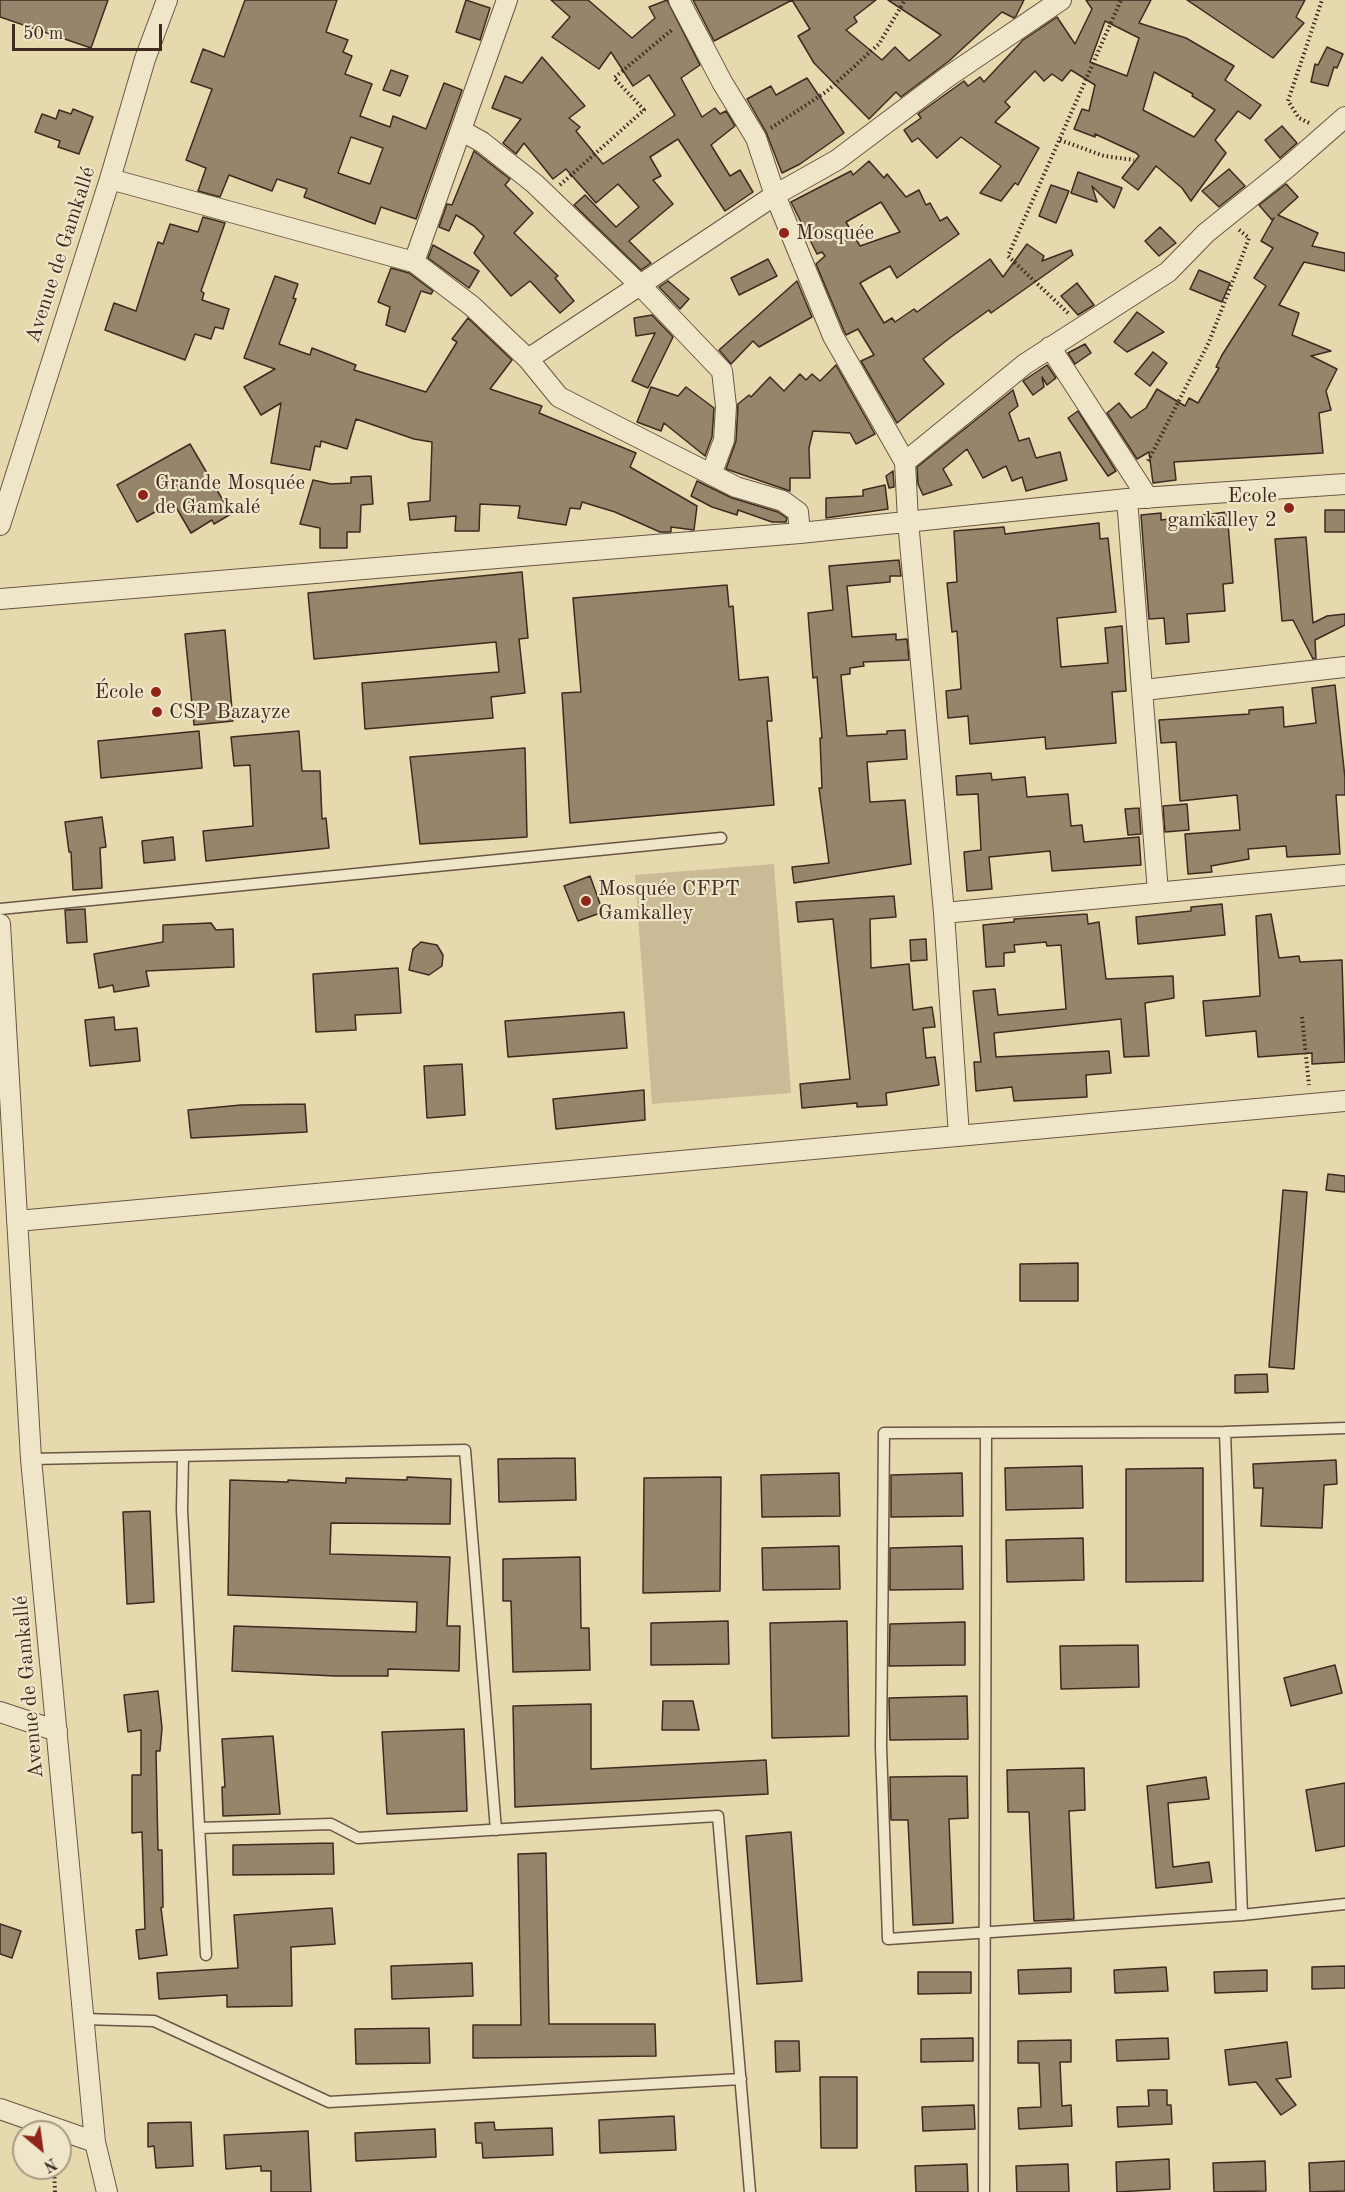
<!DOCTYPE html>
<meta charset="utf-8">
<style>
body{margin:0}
#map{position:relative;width:1345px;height:2192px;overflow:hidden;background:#e7d9ae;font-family:"Old Standard TT",serif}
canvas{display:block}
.north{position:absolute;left:12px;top:2120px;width:60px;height:60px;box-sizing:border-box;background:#efe6ca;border:2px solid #a99b86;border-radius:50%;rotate:151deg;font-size:16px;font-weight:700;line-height:24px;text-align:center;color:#3f2a20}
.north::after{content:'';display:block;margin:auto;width:21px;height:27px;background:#8f2418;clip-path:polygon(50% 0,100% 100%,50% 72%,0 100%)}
.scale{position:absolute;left:12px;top:24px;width:150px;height:27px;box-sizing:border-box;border:3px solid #3f2a20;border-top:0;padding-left:8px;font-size:18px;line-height:21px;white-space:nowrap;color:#3f2a20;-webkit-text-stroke:4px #efe6ca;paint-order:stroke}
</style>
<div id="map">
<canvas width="1345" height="2192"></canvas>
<div class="north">N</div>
<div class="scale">50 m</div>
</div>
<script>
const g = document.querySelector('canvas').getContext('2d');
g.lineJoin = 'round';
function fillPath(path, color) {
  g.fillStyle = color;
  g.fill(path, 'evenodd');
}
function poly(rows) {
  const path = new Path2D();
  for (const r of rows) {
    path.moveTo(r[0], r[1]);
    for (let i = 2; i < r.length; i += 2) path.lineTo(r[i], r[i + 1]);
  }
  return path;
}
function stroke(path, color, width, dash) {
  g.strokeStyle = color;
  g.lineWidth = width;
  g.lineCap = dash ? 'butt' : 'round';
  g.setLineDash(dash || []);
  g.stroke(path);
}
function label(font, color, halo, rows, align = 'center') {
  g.font = font + ' "Old Standard TT",serif';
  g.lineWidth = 4.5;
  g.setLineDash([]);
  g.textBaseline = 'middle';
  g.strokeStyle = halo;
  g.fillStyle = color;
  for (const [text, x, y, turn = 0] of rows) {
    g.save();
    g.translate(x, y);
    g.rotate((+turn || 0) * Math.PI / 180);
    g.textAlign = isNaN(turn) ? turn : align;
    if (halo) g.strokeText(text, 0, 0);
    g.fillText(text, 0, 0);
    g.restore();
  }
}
const green = poly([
 [774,864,791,1093,652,1104,635,875]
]);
const building = poly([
 [0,0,108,0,91,48,0,17,0,0],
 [245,0,337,0,326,32,348,40,343,52,352,56,345,74,372,84,360,116,390,127,393,116,426,129,444,83,462,90,416,219,381,207,375,224,304,197,307,189,277,179,272,191,229,175,220,197,198,191,206,168,186,160,212,89,191,82,203,49,224,57,245,0],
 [351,137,383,148,370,184,338,173,351,137],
 [466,0,490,8,480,40,456,32,466,0],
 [551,0,588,0,632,38,655,18,649,7,667,0,700,65,681,78,702,117,715,108,720,114,726,111,735,126,711,145,730,176,740,170,753,192,725,211,678,139,650,157,661,176,653,180,673,204,629,241,651,263,641,270,574,205,585,195,616,227,639,207,618,184,596,203,566,169,553,179,524,143,516,154,503,143,521,119,492,108,505,76,522,83,542,57,585,106,569,118,580,127,576,131,603,164,675,115,649,75,633,86,611,52,599,69,552,37,570,17,551,0],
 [693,0,792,0,714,41,693,0],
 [792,0,876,0,854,17,857,22,846,30,882,60,895,47,909,61,941,35,888,0,1024,0,1016,16,1014,18,1002,12,949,61,901,97,896,92,869,119,814,63,798,36,810,29,792,0],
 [1086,0,1151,0,1139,23,1186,38,1234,66,1225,80,1261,105,1250,119,1238,111,1215,140,1226,153,1191,201,1182,188,1156,166,1138,190,1122,178,1139,156,1136,153,1095,134,1095,137,1074,129,1082,109,1089,111,1095,85,1071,70,1062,81,1052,74,1044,81,1035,71,1005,102,1010,107,995,122,1039,148,1018,185,1015,183,1001,201,980,193,1001,166,961,137,937,158,918,138,912,142,904,130,921,118,918,114,964,81,968,86,980,77,984,82,1023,40,1057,17,1075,44,1092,9,1086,0],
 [1105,21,1139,38,1127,76,1090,62,1105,21],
 [1154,72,1193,94,1192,96,1215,110,1194,137,1143,110,1154,72],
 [1187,0,1305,0,1296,17,1304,23,1273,58,1187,0],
 [1327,47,1343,54,1337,68,1334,67,1328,86,1311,82,1315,64,1318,65,1327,47],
 [391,70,408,76,400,96,383,90,391,70],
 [807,78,844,133,800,164,782,173,766,132,747,99,771,86,776,95,807,78],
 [73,109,93,117,79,154,58,147,60,141,35,132,42,114,56,119,59,110,71,114,73,109],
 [1282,126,1297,143,1280,158,1265,140,1282,126],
 [474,151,510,179,505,185,533,213,514,233,558,276,555,278,574,301,560,313,530,281,511,296,474,253,484,236,474,226,456,215,449,231,439,227,447,204,452,205,474,151],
 [869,161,884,178,887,174,906,197,919,190,926,205,930,203,940,221,947,217,959,234,897,278,890,266,860,283,884,323,892,318,895,322,914,309,917,312,990,259,1003,277,1027,244,1044,256,1042,261,1071,250,1073,255,991,313,989,310,951,337,923,359,944,384,897,423,861,361,874,355,858,329,846,335,844,331,816,264,825,256,822,252,817,254,791,202,851,171,853,175,869,161],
 [881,202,900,232,860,246,846,222,881,202],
 [1229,169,1245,186,1219,207,1202,191,1229,169],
 [1078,172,1122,188,1114,208,1092,186,1097,202,1071,193,1078,172],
 [1286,184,1298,197,1278,215,1318,233,1312,246,1345,253,1345,271,1304,262,1279,305,1299,313,1292,335,1331,351,1311,356,1337,369,1326,391,1331,410,1319,413,1323,453,1174,462,1176,480,1153,483,1149,452,1137,459,1107,413,1119,403,1131,418,1146,408,1157,389,1185,406,1189,398,1198,403,1219,368,1216,367,1222,355,1266,286,1254,278,1273,248,1261,241,1274,218,1272,220,1259,205,1286,184],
 [1051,185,1069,191,1056,223,1039,216,1051,185],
 [203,217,225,223,201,291,204,293,202,300,229,309,223,329,215,327,211,339,195,334,185,360,105,330,114,303,136,311,158,242,163,244,170,224,198,232,203,217],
 [1160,227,1176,243,1159,256,1145,241,1160,227],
 [433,245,479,271,469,288,428,258,433,245],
 [768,259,777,276,739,295,731,278,768,259],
 [391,268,409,273,433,291,431,294,421,291,405,332,386,325,390,307,378,302,391,268],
 [1199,270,1230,283,1222,302,1190,289,1199,270],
 [275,276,298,284,293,298,296,299,279,344,310,355,312,348,356,365,354,370,426,392,457,342,452,339,468,318,512,360,490,389,542,406,539,413,636,453,630,467,697,506,694,530,671,527,671,532,660,532,615,512,582,502,580,509,570,508,566,525,518,518,520,506,480,504,479,531,455,531,456,516,410,520,408,503,430,501,432,442,414,439,356,419,347,449,321,441,320,447,315,446,310,470,271,463,281,403,261,415,244,387,275,369,244,358,275,276],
 [668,281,689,299,680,309,659,287,668,281],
 [797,281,812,317,759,347,753,341,731,364,719,350,797,281],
 [1077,283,1094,305,1078,315,1061,296,1077,283],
 [1137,312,1164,332,1127,352,1114,342,1137,312],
 [652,315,673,337,648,388,632,381,655,333,636,336,634,318,652,315],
 [1085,344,1091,353,1075,364,1068,353,1085,344],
 [1153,352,1167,363,1150,386,1135,374,1153,352],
 [836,365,875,434,856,444,850,433,813,431,809,448,810,478,790,478,790,491,726,469,736,441,738,404,749,395,751,397,770,377,784,391,800,374,806,380,812,374,820,381,836,365],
 [1047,365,1056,378,1047,385,1042,377,1044,387,1033,395,1023,381,1047,365],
 [651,387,678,396,686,387,714,408,712,437,705,456,664,423,661,431,637,422,651,387],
 [1013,390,1018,406,1009,413,1019,441,1029,438,1036,458,1060,452,1067,480,1026,491,1022,477,1012,481,1006,466,983,478,967,449,943,469,952,485,923,495,918,484,917,467,1013,390],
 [1078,411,1116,471,1108,476,1068,418,1078,411],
 [190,444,231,514,214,524,212,520,191,533,173,502,137,522,117,485,190,444],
 [893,471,894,487,889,488,886,476,893,471],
 [371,476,373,504,361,505,360,532,347,532,347,548,320,548,320,528,300,524,313,480,331,484,351,483,351,477,371,476],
 [697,481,732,498,778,512,787,518,786,522,772,522,738,510,737,515,712,507,691,496,697,481],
 [885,485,888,509,826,518,826,498,863,496,863,490,885,485],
 [1325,510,1345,510,1345,532,1325,532,1325,510],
 [1227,512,1233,583,1223,584,1225,611,1187,614,1189,642,1166,644,1164,618,1149,619,1141,515,1161,513,1161,520,1227,512],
 [1099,523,1100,539,1108,538,1116,612,1057,618,1061,667,1108,663,1105,628,1122,626,1126,691,1112,692,1116,743,1046,749,1045,737,970,744,968,716,948,718,946,691,961,689,957,631,952,632,947,583,957,582,954,531,1004,527,1005,534,1099,523],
 [1306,537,1313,623,1327,616,1345,614,1345,625,1315,640,1316,658,1313,659,1293,620,1282,621,1275,539,1306,537],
 [899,560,901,576,890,576,890,582,847,586,852,637,896,634,896,640,907,639,909,660,863,662,864,666,850,668,850,674,841,675,847,736,887,734,887,731,905,730,907,759,867,762,870,802,905,800,911,864,794,883,792,867,829,863,819,788,822,788,820,738,822,738,817,677,813,678,808,613,833,610,829,566,899,560],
 [522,572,528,638,519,639,525,693,491,697,493,718,365,729,362,683,499,672,496,642,314,659,308,593,522,572],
 [727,585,729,607,733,606,739,680,768,677,772,721,767,721,774,805,570,823,562,693,581,692,573,598,727,585],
 [225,630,233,721,194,725,185,634,225,630],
 [1335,685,1345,778,1345,795,1336,795,1340,854,1287,857,1286,846,1248,849,1249,859,1211,866,1212,872,1188,874,1185,834,1240,830,1237,795,1180,801,1176,742,1161,743,1159,720,1249,714,1249,710,1283,707,1284,727,1316,723,1312,688,1335,685],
 [199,731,202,768,101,778,98,741,199,731],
 [299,731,302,771,320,771,322,819,326,818,329,848,206,861,203,831,253,826,250,765,234,766,231,737,299,731],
 [525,748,527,837,420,844,410,757,525,748],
 [991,773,992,780,1025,777,1027,797,1068,794,1071,826,1082,825,1084,842,1139,837,1141,865,1052,871,1050,851,989,857,992,889,967,891,964,852,981,850,978,794,957,795,956,776,991,773],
 [1187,804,1189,830,1165,832,1163,806,1187,804],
 [1139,808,1141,834,1128,835,1125,809,1139,808],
 [102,817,106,847,100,848,102,888,73,890,71,852,69,852,65,822,102,817],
 [173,837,175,860,144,863,142,841,173,837],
 [590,876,603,912,578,921,564,886,590,876],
 [894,896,896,917,870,919,871,968,909,964,913,1010,932,1007,935,1027,923,1028,926,1058,935,1057,939,1085,886,1093,887,1105,857,1107,857,1103,802,1108,800,1084,850,1079,833,919,798,922,796,902,894,896],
 [1222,904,1225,935,1138,944,1136,917,1191,911,1191,907,1222,904],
 [85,909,87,942,67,943,65,910,85,909],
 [1087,914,1088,924,1099,922,1106,979,1173,976,1174,998,1145,1003,1149,1056,1124,1057,1121,1019,994,1033,996,1057,1109,1051,1111,1073,1086,1075,1087,1097,1014,1101,1012,1087,976,1091,974,1062,981,1062,973,991,995,989,998,1015,1066,1009,1061,945,1047,946,1046,942,1014,945,1015,952,1004,953,1004,966,986,967,983,925,1014,922,1014,919,1087,914],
 [1271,914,1279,958,1299,956,1300,962,1342,960,1345,1062,1312,1064,1312,1053,1258,1057,1256,1031,1206,1036,1203,1001,1260,996,1256,916,1271,914],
 [211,923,216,930,233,929,234,967,146,971,149,986,114,992,113,985,99,988,94,954,163,942,163,925,211,923],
 [926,939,927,960,911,961,910,940,926,939],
 [421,942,437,945,443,955,442,966,429,975,409,970,413,949,421,942],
 [398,968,401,1013,355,1015,356,1030,316,1032,313,974,398,968],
 [624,1012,627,1048,508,1057,505,1021,624,1012],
 [114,1017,115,1030,137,1028,140,1061,90,1066,85,1020,114,1017],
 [462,1064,465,1115,427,1118,424,1066,462,1064],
 [644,1090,645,1120,556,1129,553,1099,644,1090],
 [305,1104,307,1132,191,1138,188,1110,241,1105,305,1104],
 [1328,1174,1345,1176,1345,1192,1326,1190,1328,1174],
 [1283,1190,1307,1192,1294,1369,1269,1367,1283,1190],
 [1078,1263,1078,1301,1020,1301,1020,1264,1078,1263],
 [1267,1374,1268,1392,1235,1393,1235,1375,1267,1374],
 [575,1458,576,1500,499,1502,498,1459,575,1458],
 [1336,1460,1337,1484,1324,1485,1322,1528,1261,1526,1263,1488,1254,1488,1253,1464,1336,1460],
 [1082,1466,1083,1508,1006,1510,1005,1468,1082,1466],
 [1203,1468,1203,1581,1126,1582,1126,1469,1203,1468],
 [839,1473,840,1516,762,1517,761,1475,839,1473],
 [962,1473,963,1516,891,1517,891,1475,962,1473],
 [407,1477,451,1479,450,1524,331,1523,330,1554,450,1557,447,1626,460,1626,459,1671,388,1669,388,1676,335,1676,232,1671,234,1626,416,1632,417,1602,228,1595,230,1480,288,1482,288,1480,346,1483,346,1478,407,1480,407,1477],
 [721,1477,720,1591,643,1593,644,1478,721,1477],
 [150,1511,154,1602,127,1604,123,1512,150,1511],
 [1083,1538,1084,1580,1007,1582,1006,1540,1083,1538],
 [839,1546,840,1589,763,1590,762,1548,839,1546],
 [962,1546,963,1589,890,1590,890,1548,962,1546],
 [580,1557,581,1628,589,1628,590,1670,513,1672,511,1601,503,1601,503,1559,580,1557],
 [728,1621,729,1664,651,1665,651,1623,728,1621],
 [847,1621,849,1736,772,1738,770,1623,847,1621],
 [965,1622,965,1665,889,1666,890,1624,965,1622],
 [1138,1645,1139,1687,1061,1689,1060,1646,1138,1645],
 [1335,1665,1342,1693,1291,1706,1284,1678,1335,1665],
 [158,1691,162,1728,160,1751,156,1751,158,1850,162,1850,163,1907,161,1908,167,1955,139,1959,136,1930,145,1929,142,1832,132,1833,132,1775,141,1775,141,1730,128,1732,124,1695,158,1691],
 [967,1696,968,1739,890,1740,889,1698,967,1696],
 [663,1701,693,1701,699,1730,662,1730,663,1701],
 [591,1704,591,1769,766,1760,768,1794,515,1807,513,1706,591,1704],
 [464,1729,467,1811,387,1814,382,1732,464,1729],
 [273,1736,280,1814,223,1816,222,1787,225,1787,222,1739,273,1736],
 [1084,1768,1085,1810,1069,1811,1074,1919,1034,1921,1029,1812,1008,1812,1007,1770,1084,1768],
 [967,1776,968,1818,949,1819,953,1923,913,1925,908,1820,891,1820,890,1777,967,1776],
 [1206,1777,1209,1799,1168,1803,1173,1867,1209,1862,1212,1882,1156,1888,1147,1786,1206,1777],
 [1345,1783,1345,1846,1316,1851,1306,1790,1345,1783],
 [791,1832,802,1981,757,1984,746,1836,791,1832],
 [333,1843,334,1874,233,1875,233,1845,333,1843],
 [546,1853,549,2024,655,2024,656,2056,473,2058,473,2025,521,2025,518,1854,546,1853],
 [332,1908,335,1944,291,1947,292,2006,227,2007,227,1995,159,1999,157,1973,238,1968,234,1915,332,1908],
 [0,1924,21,1931,12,1958,0,1954,0,1924],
 [472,1963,473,1996,392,1999,391,1966,472,1963],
 [1345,1966,1345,1988,1312,1989,1312,1967,1345,1966],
 [1166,1967,1168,1991,1115,1993,1114,1970,1166,1967],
 [1071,1968,1071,1992,1019,1994,1018,1970,1071,1968],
 [1267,1970,1267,1991,1215,1993,1214,1972,1267,1970],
 [918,1972,971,1972,971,1993,918,1994,918,1972],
 [429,2028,430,2063,356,2064,355,2029,429,2028],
 [973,2038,973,2061,921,2062,921,2039,973,2038],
 [1168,2038,1169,2059,1117,2061,1116,2040,1168,2038],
 [1071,2040,1071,2062,1060,2062,1062,2106,1071,2105,1072,2126,1019,2129,1018,2108,1041,2107,1039,2063,1018,2063,1018,2041,1071,2040],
 [775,2041,799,2041,800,2071,776,2072,775,2041],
 [1287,2042,1291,2077,1276,2079,1296,2105,1281,2115,1256,2082,1229,2085,1225,2050,1287,2042],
 [820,2077,857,2077,857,2148,821,2148,820,2077],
 [1148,2090,1167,2090,1167,2105,1171,2105,1172,2124,1118,2127,1117,2107,1149,2106,1148,2090],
 [974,2105,975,2129,923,2131,922,2107,974,2105],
 [674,2116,676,2150,600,2153,599,2120,674,2116],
 [191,2122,193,2166,156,2168,154,2146,148,2147,148,2123,191,2122],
 [494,2122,495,2130,552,2128,553,2155,483,2158,482,2143,476,2143,475,2123,494,2122],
 [435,2129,436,2157,356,2161,355,2133,435,2129],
 [308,2131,311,2192,271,2192,271,2171,261,2171,261,2166,226,2169,224,2135,308,2131],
 [1169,2159,1170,2189,1117,2192,1116,2162,1169,2159],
 [1265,2161,1266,2191,1214,2192,1213,2163,1265,2161],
 [1345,2161,1345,2191,1310,2192,1309,2163,1345,2161],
 [967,2164,968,2192,916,2192,915,2166,967,2164],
 [1068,2164,1069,2192,1017,2192,1016,2166,1068,2164]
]);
const path = poly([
 [1309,123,1299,118,1288,101,1322,0],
 [771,128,826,92,879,44,905,0],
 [1060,140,1104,156,1134,160],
 [560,185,644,110,614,78,673,29],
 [1068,313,1008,256,1121,0],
 [1148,461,1209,342,1237,270,1249,238,1238,229],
 [1302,1017,1309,1085],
 [54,2168,55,2192]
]);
const lane = poly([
 [0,909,721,838],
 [1345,1428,1225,1432,884,1433,881,1747,888,1939,1242,1915,1345,1904],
 [1225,1432,1242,1915],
 [183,1456,182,1510,206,1955],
 [31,1459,465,1450,496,1830],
 [199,1828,331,1824,358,1838,718,1816,750,2192],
 [83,2019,154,2021,329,2102,741,2079],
 [984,2192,986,1433]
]);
const street = poly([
 [507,0,414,262,472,306,528,359,559,397,736,487,783,501,798,512,800,533],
 [679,0,722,82,756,138,775,195,833,336,905,462,908,521,944,913],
 [462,131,482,142,535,184,640,285,775,195,837,160,946,78,1061,0],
 [110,179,414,262],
 [1050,347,1148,498],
 [528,359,640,285,722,371,726,406,724,440,712,472],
 [905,462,1025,364,1168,272,1206,233,1288,167,1345,117],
 [1127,499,1158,892],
 [0,525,110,179,145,59,167,0],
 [0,599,800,533,1127,499,1345,484],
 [1144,690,1345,667],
 [0,924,31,1459,95,2142,107,2192],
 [959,1136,944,913,1345,875],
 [17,1221,1345,1101],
 [0,1712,57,1731],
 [0,2109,95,2142]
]);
const markers = [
 [784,233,6,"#8f2418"],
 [143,495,6,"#8f2418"],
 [1289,508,6,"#8f2418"],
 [156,692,6,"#8f2418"],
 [157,712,6,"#8f2418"],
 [586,901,6,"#8f2418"]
];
const poiNames = [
 ["Mosquée",796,233],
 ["Grande Mosquée",155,483],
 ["de Gamkalé",155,507],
 ["Ecole",1277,496,"right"],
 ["gamkalley 2",1277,520,"right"],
 ["École",144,692,"right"],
 ["CSP Bazayze",169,712],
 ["Mosquée CFPT",598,889],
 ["Gamkalley",598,913]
];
const streetNames = [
 ["Avenue de Gamkallé",61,255,-72],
 ["Avenue de Gamkallé",29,1687,-95]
];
fillPath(green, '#cabb96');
fillPath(building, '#96856a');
stroke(building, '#3f2a20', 1.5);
stroke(lane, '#695644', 13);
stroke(street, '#695644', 22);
stroke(path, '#3f2a20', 4, [1.5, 3]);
stroke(lane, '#efe6ca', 10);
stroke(street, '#efe6ca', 20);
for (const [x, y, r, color] of markers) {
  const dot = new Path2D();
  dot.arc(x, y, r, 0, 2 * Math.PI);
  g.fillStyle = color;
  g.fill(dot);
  stroke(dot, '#efe6ca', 2);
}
label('21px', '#3f2a20', '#efe6ca', poiNames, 'left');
label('21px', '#3f2a20', '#efe6ca', streetNames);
</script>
